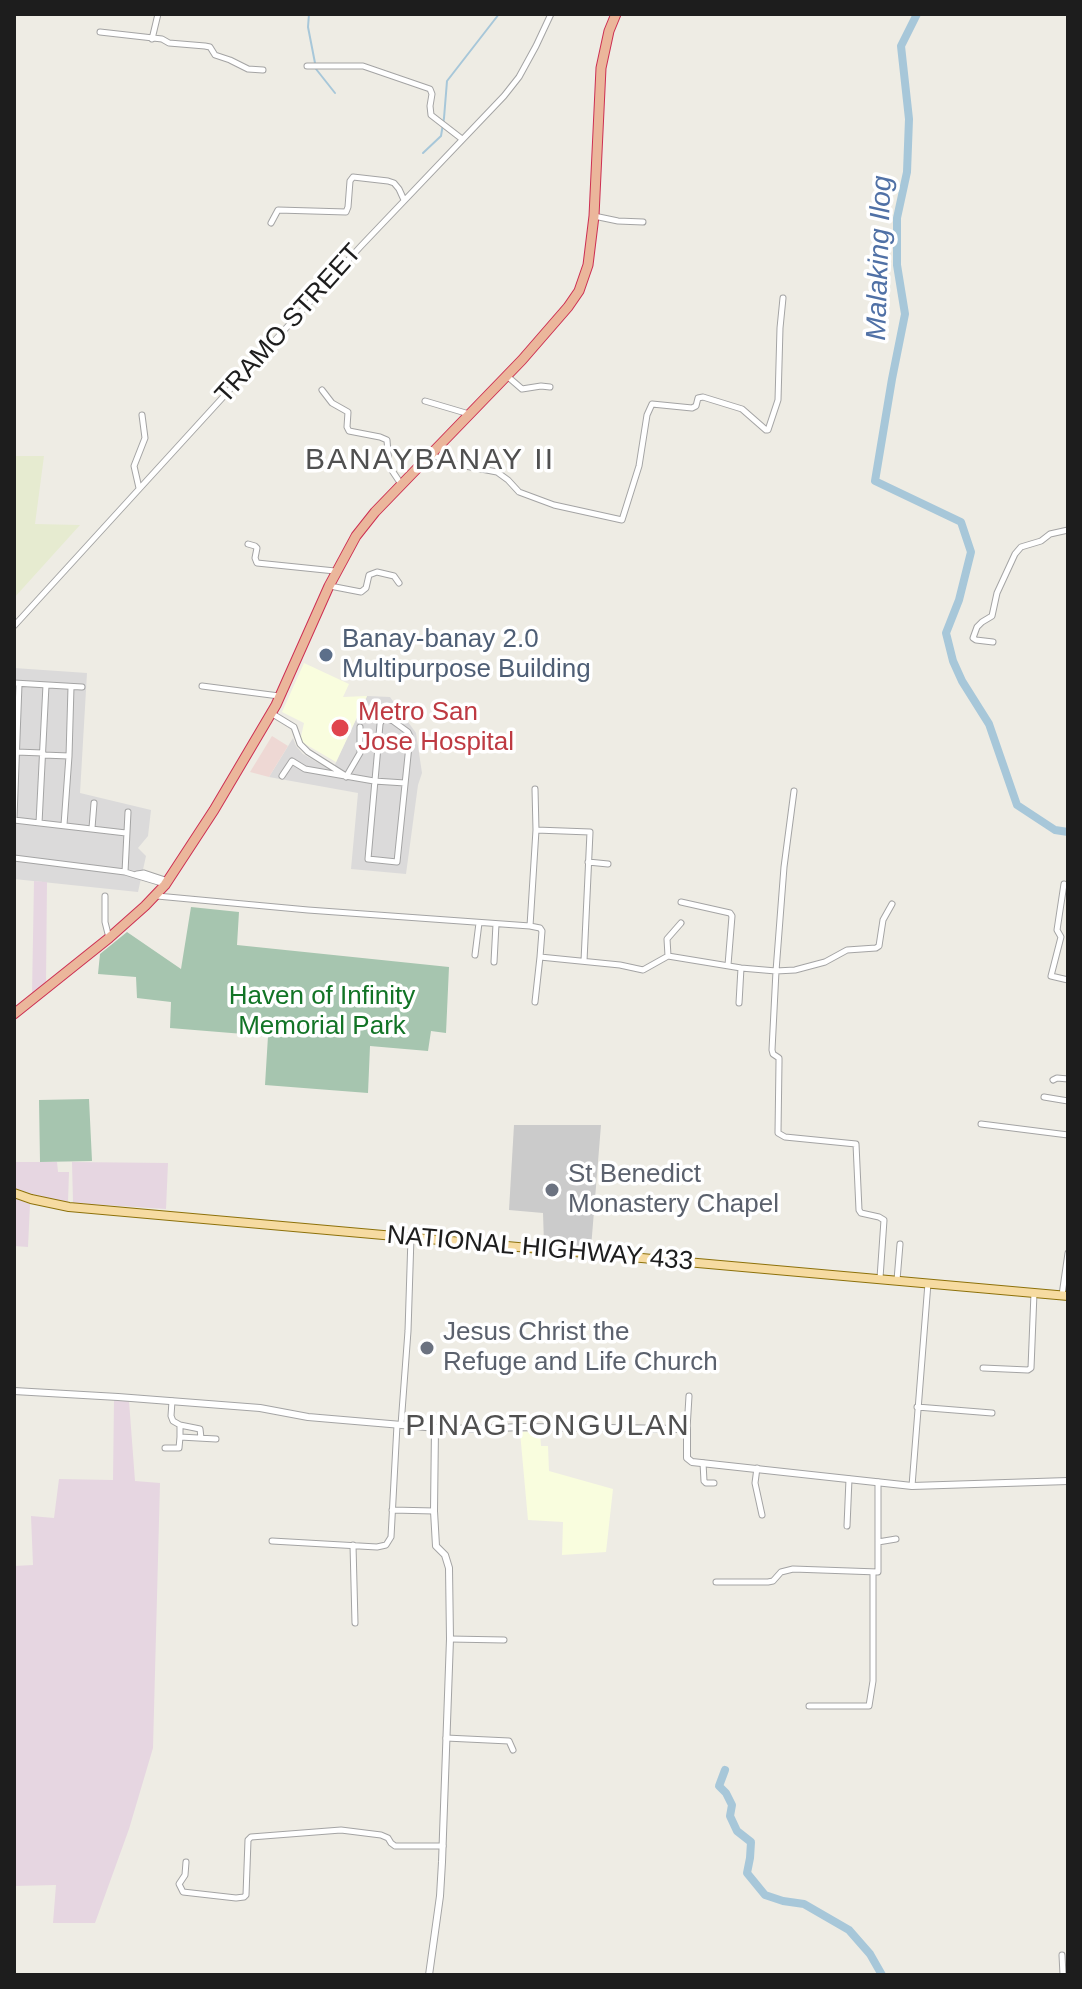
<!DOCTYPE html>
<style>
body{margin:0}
#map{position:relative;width:1082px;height:1989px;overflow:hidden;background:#eeece4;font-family:Helvetica,sans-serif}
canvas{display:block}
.frame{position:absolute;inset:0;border:16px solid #1d1d1d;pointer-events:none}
</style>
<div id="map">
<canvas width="1082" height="1989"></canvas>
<div class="frame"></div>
</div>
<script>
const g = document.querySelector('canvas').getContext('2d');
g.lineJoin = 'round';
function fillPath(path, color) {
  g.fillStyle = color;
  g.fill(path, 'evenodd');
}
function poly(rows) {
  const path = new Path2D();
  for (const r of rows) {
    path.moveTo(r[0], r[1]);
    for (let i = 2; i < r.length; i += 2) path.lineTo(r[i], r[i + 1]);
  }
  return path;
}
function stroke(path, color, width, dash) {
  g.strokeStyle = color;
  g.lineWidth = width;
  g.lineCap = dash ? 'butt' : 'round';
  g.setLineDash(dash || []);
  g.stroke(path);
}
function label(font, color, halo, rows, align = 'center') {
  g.font = font + ' Helvetica,sans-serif';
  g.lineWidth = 7;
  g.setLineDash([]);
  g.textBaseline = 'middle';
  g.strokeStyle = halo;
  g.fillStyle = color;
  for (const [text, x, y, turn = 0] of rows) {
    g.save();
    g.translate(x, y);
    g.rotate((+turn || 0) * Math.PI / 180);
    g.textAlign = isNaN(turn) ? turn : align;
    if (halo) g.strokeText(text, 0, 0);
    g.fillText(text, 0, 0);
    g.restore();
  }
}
const residential = poly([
 [14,668,87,673,80,793,151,810,148,836,138,848,146,856,138,892,14,879],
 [367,696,390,697,416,733,422,773,418,785,406,874,351,869,358,793,269,777,293,738,296,746,303,754,332,771]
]);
const commercial = poly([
 [272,736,288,746,269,777,250,772]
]);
const industrial = poly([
 [34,881,47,882,46,982,32,994],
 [14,1162,57,1162,58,1172,69,1172,68,1202,53,1201,14,1188],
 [72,1162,168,1163,166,1209,73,1203],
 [14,1198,30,1204,28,1247,14,1246],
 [114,1400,129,1401,135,1481,160,1483,153,1748,129,1829,95,1923,53,1923,56,1885,14,1886,14,1566,33,1565,31,1516,54,1518,59,1479,113,1480]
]);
const education = poly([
 [304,663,349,684,343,697,367,696,336,762,300,741,304,723,282,712],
 [540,1431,541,1446,548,1446,549,1471,613,1489,606,1552,562,1555,563,1522,528,1520,520,1432]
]);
const religious = poly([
 [514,1125,601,1125,591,1248,544,1244,543,1213,509,1210]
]);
const farmland = poly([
 [14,456,44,456,35,524,80,525,14,598]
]);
const cemetery = poly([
 [191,907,239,912,237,945,449,967,446,1033,431,1031,428,1051,370,1046,368,1093,265,1085,268,1036,170,1028,171,1002,137,998,136,977,98,974,100,954,127,932,181,969],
 [89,1099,92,1161,40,1162,39,1100]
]);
const stream = poly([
 [309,14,308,27,315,63],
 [316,69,335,93],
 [423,153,441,136,444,118,447,81,499,14]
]);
const river = poly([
 [917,14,901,46,909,119,907,172,897,218,897,265,905,314,892,379,875,481,961,522,971,552,959,600,946,633,953,661,962,681,989,724,1017,805,1055,830,1068,832],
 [725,1770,719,1786,726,1793,732,1805,730,1816,737,1831,751,1842,750,1858,747,1873,765,1895,783,1901,804,1904,849,1930,870,1954,882,1975]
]);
const minor = poly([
 [100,32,162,39,169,43,205,46,210,47,215,55,230,60,248,69,263,70],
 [152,39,158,14],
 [307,66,363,66,430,89,432,94,430,106,431,115,462,139],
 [594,216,618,221,643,222],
 [271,223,278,210,346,212,348,207,350,181,353,177,388,181,394,183,399,189,404,200],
 [507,376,522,389,541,386,550,387],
 [322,390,332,403,348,412,347,427,349,431,380,437,387,440,389,466,401,484],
 [425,401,469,414],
 [432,455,455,464,497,472,508,480,519,492,554,505,622,520,639,466,647,415,652,404,692,408,696,406,698,398,703,397,742,409,766,430,768,430,778,400,780,328,783,298],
 [139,488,134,466,145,438,142,415],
 [248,544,255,546,257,548,255,558,257,563,335,571],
 [330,586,361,592,366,588,369,575,377,572,394,576,399,583],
 [14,626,361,246,504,96,519,77,536,46,551,14],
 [993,642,976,640,973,638,977,627,982,622,992,616,997,593,1015,554,1021,547,1041,541,1050,534,1068,530],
 [14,683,82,687],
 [202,686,279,696],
 [271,713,294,727,300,744,308,752,346,776],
 [387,719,393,721,408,732,410,736,397,862,368,859,380,724,382,720,387,719],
 [16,752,43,753],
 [43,755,69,756],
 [282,776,292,761,305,769,374,781,405,783],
 [346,777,360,753,360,727],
 [535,789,536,830],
 [794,791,784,867,776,971,772,1050,773,1054,779,1058,779,1062,778,1133,785,1137,856,1144,859,1210,861,1213,879,1217,884,1220,880,1278],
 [14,818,19,684],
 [14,820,126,833],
 [39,823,46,685],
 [64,825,69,756,71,687],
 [92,828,94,803],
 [14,858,125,872,165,884],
 [588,862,608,864],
 [125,872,128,812],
 [137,874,144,873,168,881],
 [1064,884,1057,930,1061,937,1051,976,1068,980],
 [105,896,105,922,109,938],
 [157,896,308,910,530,926,536,830,590,832,584,961],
 [681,902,730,913,732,916,728,965],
 [530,926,540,928,542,931,540,957,620,965,643,970,668,956,741,968,776,971,795,970,825,962,847,950,876,948,879,946,883,920,892,904],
 [475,955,479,923],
 [668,956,667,939,681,923],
 [494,962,496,924],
 [535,1002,540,957],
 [739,1003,741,968],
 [1053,1080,1057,1078,1068,1079],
 [1044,1097,1068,1101],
 [981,1124,1068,1135],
 [897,1280,900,1244],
 [1062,1295,1068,1253],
 [983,1368,1028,1370,1031,1368,1034,1293],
 [172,1401,171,1416,173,1421,180,1425,200,1429,201,1438],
 [917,1407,992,1413],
 [180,1425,180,1437,216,1439],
 [401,1425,408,1331,411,1237],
 [687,1429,689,1396],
 [165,1448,179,1448,180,1437],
 [703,1463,704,1481,706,1483,714,1483],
 [757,1468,755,1483,762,1515],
 [912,1486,928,1283],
 [392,1510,434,1511],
 [847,1526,849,1479],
 [272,1541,377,1547,386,1545,391,1537,397,1425],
 [878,1542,896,1539],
 [353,1545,355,1623],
 [716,1582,768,1582,773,1581,781,1572,793,1569,878,1572,878,1482],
 [450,1639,504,1640],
 [809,1706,869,1706,873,1681,873,1572],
 [446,1738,509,1741,513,1750],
 [186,1862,185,1875,179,1884,183,1892,236,1898,244,1897,246,1895,248,1840,251,1837,341,1830,381,1835,388,1838,391,1843,395,1846,443,1846],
 [1062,1955,1063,1975]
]);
const tertiary = poly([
 [14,1391,118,1397,260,1408,308,1417,437,1428,475,1429,521,1427,687,1429,687,1458,692,1462,912,1486,1068,1481],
 [429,1975,440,1896,442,1862,450,1639,449,1568,445,1555,436,1546,434,1511,435,1428]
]);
const primary = poly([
 [14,1193,31,1199,69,1207,1068,1296]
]);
const trunk = poly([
 [14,1014,109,938,145,906,165,885,214,810,276,705,329,586,356,536,375,512,522,360,568,307,579,291,588,265,594,216,601,68,609,31,616,14]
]);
const markers = [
 [326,655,8,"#5c6f8a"],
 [340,728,10,"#e0444e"],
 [552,1190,8,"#6b7280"],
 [427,1348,8,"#6b7280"]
];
const streetNames = [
 ["TRAMO STREET",289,324,-48],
 ["NATIONAL HIGHWAY 433",540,1249,5]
];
const serviceNames = [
 ["Banay-banay 2.0",342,640],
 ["Multipurpose Building",342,670]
];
const healthNames = [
 ["Metro San",358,713],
 ["Jose Hospital",358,743]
];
const parkNames = [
 ["Haven of Infinity",322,997],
 ["Memorial Park",322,1027]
];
const worshipNames = [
 ["St Benedict",568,1175],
 ["Monastery Chapel",568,1205],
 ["Jesus Christ the",443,1333],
 ["Refuge and Life Church",443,1363]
];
const waterNames = [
 ["Malaking Ilog",880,258,-88]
];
const quarterNames = [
 ["BANAYBANAY II",430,461],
 ["PINAGTONGULAN",548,1427]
];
fillPath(residential, '#dbdada');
fillPath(commercial, '#eed8d4');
fillPath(industrial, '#e6d6e1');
fillPath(education, '#f9fdde');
fillPath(religious, '#cbcbcb');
fillPath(farmland, '#e6ebd0');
fillPath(cemetery, '#a6c5af');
stroke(stream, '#a7c7d9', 2);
stroke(river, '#a7c7d9', 8);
stroke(minor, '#a4a4a4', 7);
stroke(tertiary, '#a4a4a4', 8);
stroke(primary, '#8d710a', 10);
stroke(trunk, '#cd2f52', 11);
stroke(minor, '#fff', 5);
stroke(tertiary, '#fff', 6);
stroke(primary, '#f6dba1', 8);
stroke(trunk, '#ebb69b', 9);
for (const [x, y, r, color] of markers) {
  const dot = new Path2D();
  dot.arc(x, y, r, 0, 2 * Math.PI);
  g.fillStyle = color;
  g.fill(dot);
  stroke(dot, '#fff', 3);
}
label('26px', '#1d1d1d', '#fff', streetNames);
label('26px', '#4e5e75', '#fff', serviceNames, 'left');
label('26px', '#be3a42', '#fff', healthNames, 'left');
label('26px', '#127426', '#fff', parkNames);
label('26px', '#5b616d', '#fff', worshipNames, 'left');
label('italic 28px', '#5071a6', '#fff', waterNames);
g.letterSpacing = '2px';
label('30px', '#505050', '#fff', quarterNames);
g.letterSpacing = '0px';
</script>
